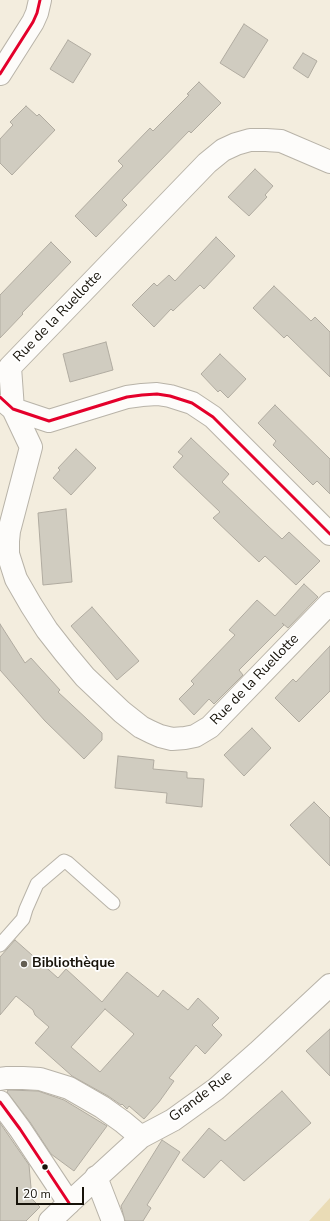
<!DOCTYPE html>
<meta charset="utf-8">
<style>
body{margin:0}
#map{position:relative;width:330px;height:1221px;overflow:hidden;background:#f3edde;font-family:"Nunito Sans",sans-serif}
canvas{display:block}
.scale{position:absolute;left:16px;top:1187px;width:68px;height:18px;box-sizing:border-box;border:2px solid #17130a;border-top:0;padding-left:5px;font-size:12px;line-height:14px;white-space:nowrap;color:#17130a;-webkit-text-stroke:3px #fff;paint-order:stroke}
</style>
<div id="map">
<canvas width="330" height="1221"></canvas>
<div class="scale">20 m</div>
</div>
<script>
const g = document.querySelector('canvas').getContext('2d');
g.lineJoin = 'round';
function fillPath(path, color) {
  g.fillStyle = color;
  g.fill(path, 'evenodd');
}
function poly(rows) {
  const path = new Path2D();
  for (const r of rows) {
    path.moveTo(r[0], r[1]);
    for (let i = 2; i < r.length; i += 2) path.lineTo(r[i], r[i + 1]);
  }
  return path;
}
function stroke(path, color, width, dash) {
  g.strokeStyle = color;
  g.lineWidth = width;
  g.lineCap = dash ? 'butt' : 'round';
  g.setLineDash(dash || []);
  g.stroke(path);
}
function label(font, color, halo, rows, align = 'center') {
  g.font = font + ' "Nunito Sans",sans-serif';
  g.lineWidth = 3.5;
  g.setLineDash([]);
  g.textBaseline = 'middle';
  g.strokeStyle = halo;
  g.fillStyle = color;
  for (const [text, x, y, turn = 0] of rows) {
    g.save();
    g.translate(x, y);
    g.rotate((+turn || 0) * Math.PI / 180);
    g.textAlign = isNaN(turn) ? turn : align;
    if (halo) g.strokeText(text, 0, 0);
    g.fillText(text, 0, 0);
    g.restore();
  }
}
const green = poly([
 [330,1198,330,1221,309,1221]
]);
const building = poly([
 [244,24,268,40,244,78,220,63,244,24],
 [68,40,91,54,73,83,50,69,68,40],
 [303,53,317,61,308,78,293,68,303,53],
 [199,82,221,103,191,133,189,131,122,200,127,205,96,237,75,216,123,166,118,161,150,128,153,131,189,95,187,94,199,82],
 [26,106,37,116,39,114,55,130,12,175,0,163,0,139,13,125,10,122,26,106],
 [255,169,273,186,265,195,267,197,249,216,228,197,255,169],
 [216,237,235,256,204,289,200,285,173,311,171,309,154,327,132,305,154,283,157,286,169,275,175,281,216,237],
 [51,242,71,262,22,313,23,314,0,338,0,295,51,242],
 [274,286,311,321,315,317,330,332,330,377,287,335,284,338,253,308,274,286],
 [106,342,113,370,70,382,63,354,106,342],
 [220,354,246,379,228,398,220,390,218,392,201,374,220,354],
 [275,405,330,459,330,494,317,481,313,485,273,445,276,441,258,423,275,405],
 [191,438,229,474,222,482,267,525,282,539,289,532,320,561,296,585,265,556,259,562,213,518,220,512,173,467,183,456,178,452,191,438],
 [76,449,96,468,71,495,53,478,60,470,58,468,76,449],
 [66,509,72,582,43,585,38,513,66,509],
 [304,584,318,597,288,628,282,623,284,625,239,670,243,675,214,704,209,699,194,715,179,699,194,684,191,681,235,635,229,630,257,600,275,616,304,584],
 [92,607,139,661,117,680,71,626,92,607],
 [0,624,25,663,31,658,60,690,58,692,102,733,102,740,84,759,45,721,0,670,0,624],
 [330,646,330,691,299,722,275,698,293,679,296,682,330,646],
 [252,728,271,748,244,776,224,755,252,728],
 [118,756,154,760,153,769,187,772,187,778,204,779,202,807,166,803,167,793,115,788,118,756],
 [314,802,330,818,330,866,290,825,314,802],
 [15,940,58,978,66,969,102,1002,127,972,158,997,163,990,188,1010,198,998,219,1018,212,1025,222,1035,205,1054,196,1045,169,1078,174,1081,159,1102,144,1119,129,1106,127,1109,122,1104,121,1105,108,1096,72,1076,35,1043,49,1027,35,1015,33,1010,16,996,0,1015,0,957,15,940],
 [105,1009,134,1034,100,1072,71,1047,105,1009],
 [330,1029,330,1076,306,1051,330,1029],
 [8,1090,38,1091,64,1100,107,1126,74,1171,51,1154,30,1122,7,1092,8,1090],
 [282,1091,311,1123,244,1181,221,1160,204,1178,182,1160,209,1128,225,1141,282,1091],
 [0,1123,29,1165,32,1199,40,1207,26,1221,0,1221,0,1123],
 [162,1140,180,1152,147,1205,151,1208,143,1221,125,1221,121,1206,162,1140]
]);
const service = poly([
 [0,945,23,919,26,909,37,884,64,861,68,863,113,903]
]);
const minor = poly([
 [0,74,33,22,37,13,40,0],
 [330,162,281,141,266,140,250,140,236,144,223,150,207,163,10,367,13,409,31,447,9,531,8,541,8,554,16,579,31,605,47,630,65,653,85,677,122,712,141,727,151,732,160,736,172,739,185,738,195,736,210,727,330,603],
 [7,404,13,409,49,421,127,397,142,395,157,394,170,396,192,403,213,417,330,534],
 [0,1079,6,1078,23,1078,40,1079,69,1088,102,1107,123,1122,141,1137],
 [96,1177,113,1221],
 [69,1203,141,1137,173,1120,216,1089,258,1052,330,985]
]);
const tertiary = poly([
 [0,1102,20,1129,69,1203,50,1221]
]);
const bus1 = poly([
 [0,74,33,22,37,13,40,0],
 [0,397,13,409,49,421,127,397,142,395,157,394,170,396,192,403,213,417,330,534],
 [0,1102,20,1129,69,1203]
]);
const markers = [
 [24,964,4,"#645f54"],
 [45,1167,3.5,"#17130a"]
];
const streetNames = [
 ["Rue de la Ruellotte",58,317,-46],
 ["Rue de la Ruellotte",255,680,-46],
 ["Grande Rue",201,1097,-37]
];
const poiNames = [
 ["Bibliothèque",32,964]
];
fillPath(green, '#eadcb6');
fillPath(building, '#d0ccc0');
stroke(building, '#b0aba0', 1);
stroke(service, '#b8b3a8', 15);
stroke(minor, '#b8b3a8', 24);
stroke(tertiary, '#b8b3a8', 24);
stroke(service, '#fdfcfa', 13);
stroke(minor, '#fdfcfa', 22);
stroke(tertiary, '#fdfcfa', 22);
stroke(bus1, '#e4002b', 3);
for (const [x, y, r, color] of markers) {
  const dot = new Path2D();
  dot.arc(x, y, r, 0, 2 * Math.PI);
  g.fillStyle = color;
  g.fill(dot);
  stroke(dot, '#fff', 1.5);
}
label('14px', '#17130a', '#fff', streetNames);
label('bold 14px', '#17130a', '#fff', poiNames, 'left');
</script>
